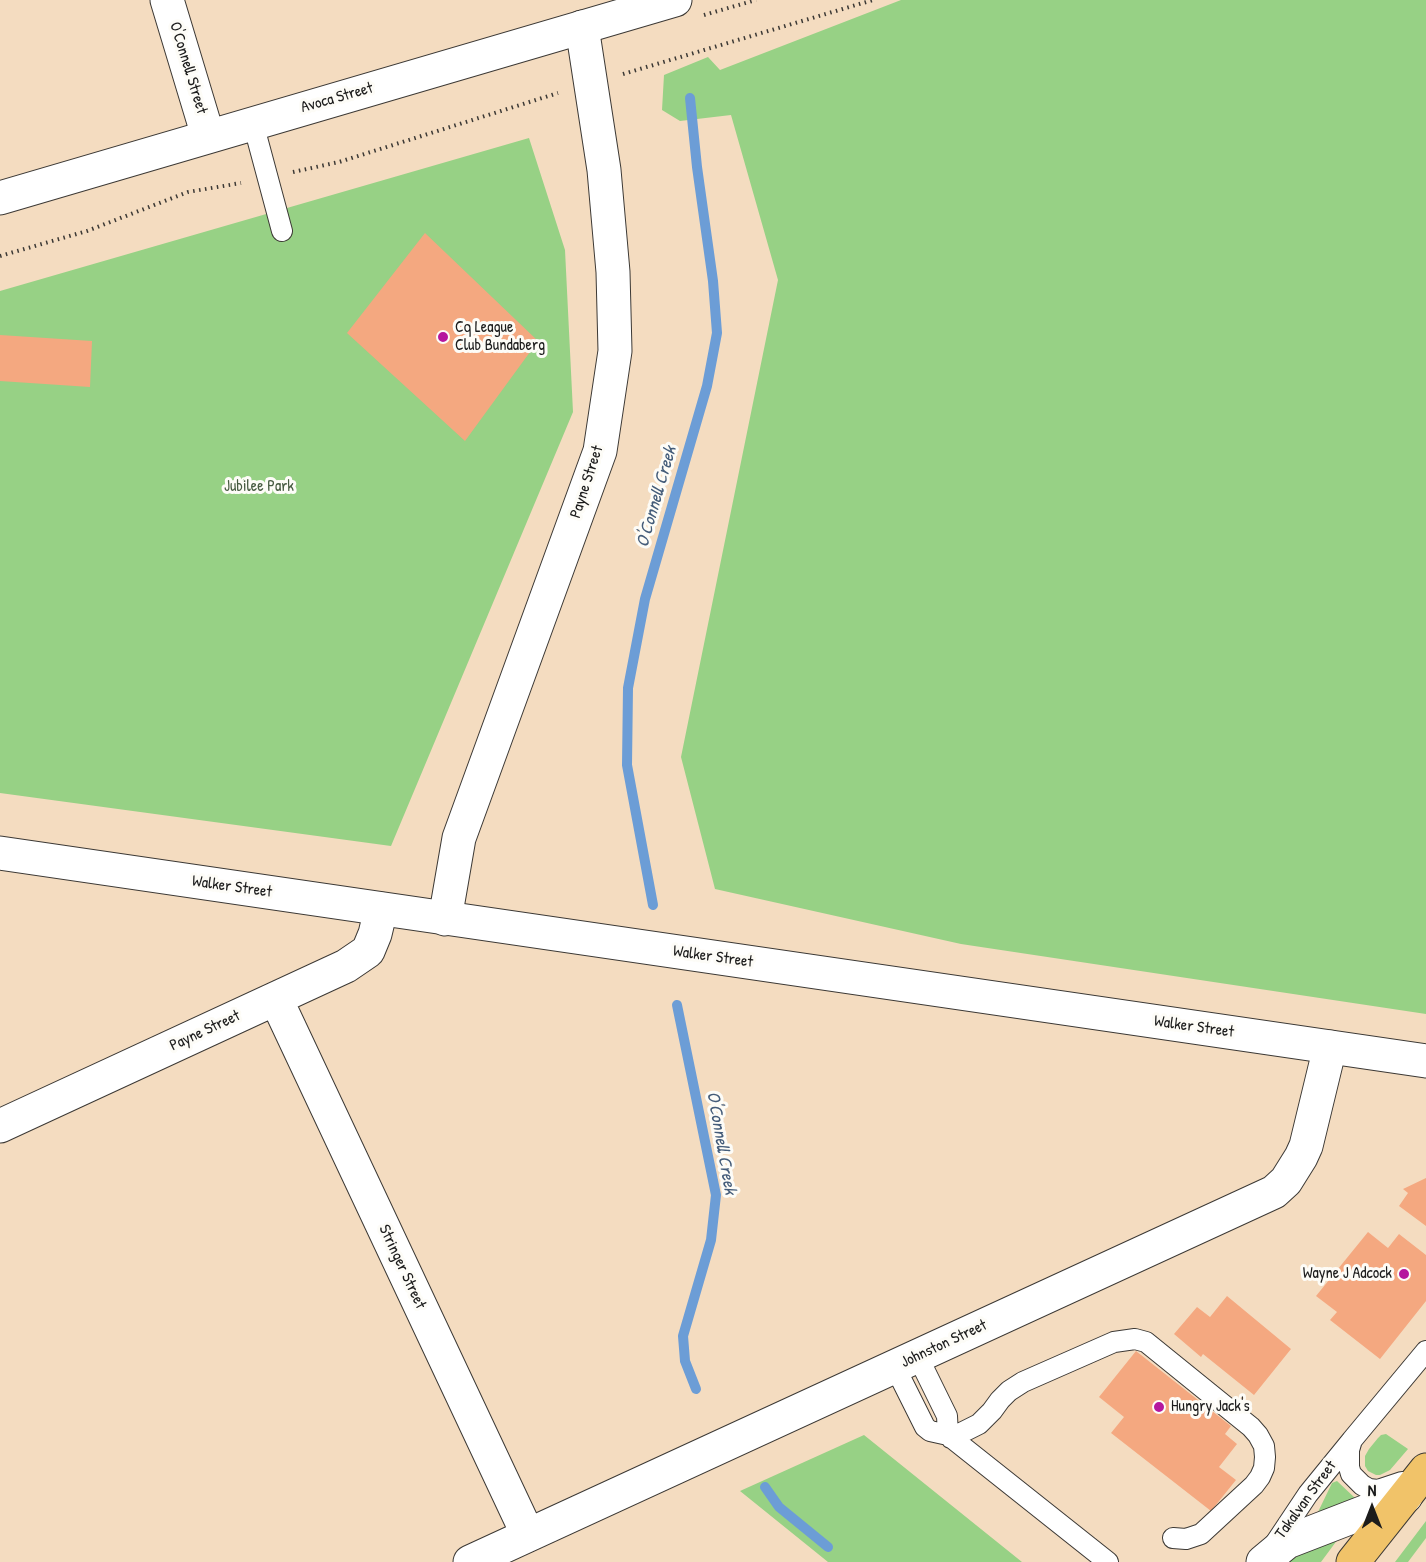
<!DOCTYPE html>
<style>
body{margin:0}
#map{position:relative;width:1426px;height:1562px;overflow:hidden;background:#f4dcc0;font-family:"Patrick Hand",sans-serif}
canvas{display:block}
.north{position:absolute;left:1342px;top:1478px;width:60px;height:60px;-webkit-text-stroke:4px #fdfcf7;paint-order:stroke;rotate:0deg;font-size:16px;font-weight:700;line-height:24px;text-align:center;color:#1c1c1c}
.north::after{content:'';display:block;margin:auto;width:21px;height:27px;background:#1c1c1c;clip-path:polygon(50% 0,100% 100%,50% 72%,0 100%)}
</style>
<div id="map">
<canvas width="1426" height="1562"></canvas>
<div class="north">N</div>
</div>
<script>
const g = document.querySelector('canvas').getContext('2d');
g.lineJoin = 'round';
function fillPath(path, color) {
  g.fillStyle = color;
  g.fill(path, 'evenodd');
}
function poly(rows) {
  const path = new Path2D();
  for (const r of rows) {
    path.moveTo(r[0], r[1]);
    for (let i = 2; i < r.length; i += 2) path.lineTo(r[i], r[i + 1]);
  }
  return path;
}
function stroke(path, color, width, dash) {
  g.strokeStyle = color;
  g.lineWidth = width;
  g.lineCap = dash ? 'butt' : 'round';
  g.setLineDash(dash || []);
  g.stroke(path);
}
function label(font, color, halo, rows, align = 'center') {
  g.font = font + ' "Patrick Hand",sans-serif';
  g.lineWidth = 6;
  g.setLineDash([]);
  g.textBaseline = 'middle';
  g.strokeStyle = halo;
  g.fillStyle = color;
  for (const [text, x, y, turn = 0] of rows) {
    g.save();
    g.translate(x, y);
    g.rotate((+turn || 0) * Math.PI / 180);
    g.textAlign = isNaN(turn) ? turn : align;
    if (halo) g.strokeText(text, 0, 0);
    g.fillText(text, 0, 0);
    g.restore();
  }
}
const green = poly([
 [901,0,1426,0,1426,1014,961,944,715,889,681,757,778,280,731,115,680,121,662,110,664,75,708,57,720,70],
 [529,138,565,250,573,412,391,846,0,793,0,291],
 [1386,1434,1408,1449,1390,1470,1380,1475,1376,1475,1368,1471,1365,1466,1365,1456,1369,1449,1378,1438,1381,1435],
 [864,1435,1022,1562,828,1562,740,1491],
 [1337,1481,1355,1498,1319,1514,1318,1512,1332,1483],
 [1426,1521,1426,1538,1408,1562,1395,1562],
 [1341,1535,1321,1562,1286,1562,1296,1554]
]);
const stream = poly([
 [653,905,627,765,628,688,645,599,707,386,717,333,713,281,697,167,690,98],
 [677,1005,716,1195,711,1240,683,1336,685,1361,696,1389],
 [765,1487,779,1507,828,1547]
]);
const building = poly([
 [425,233,538,341,465,441,347,333],
 [0,335,92,341,90,387,0,381],
 [1426,1178,1426,1226,1399,1206,1408,1193,1403,1189],
 [1368,1232,1388,1248,1399,1234,1426,1255,1426,1301,1380,1359,1330,1320,1337,1312,1316,1296],
 [1227,1296,1291,1349,1254,1395,1203,1354,1201,1357,1174,1334,1197,1307,1210,1317],
 [1136,1351,1231,1426,1225,1434,1237,1444,1219,1467,1236,1480,1211,1511,1111,1433,1124,1417,1099,1397]
]);
const path = poly([
 [704,15,756,0],
 [623,74,873,0],
 [293,172,339,162,558,93],
 [0,256,87,231,188,192,241,183]
]);
const service = poly([
 [253,123,282,231],
 [918,1357,947,1416,948,1435],
 [895,1367,925,1427,930,1431,948,1435,1108,1562],
 [951,1438,979,1424,992,1411,1000,1400,1009,1391,1023,1382,1114,1342,1135,1339,1146,1342,1251,1427,1258,1435,1264,1446,1265,1457,1264,1468,1260,1477,1254,1485,1201,1534,1186,1539,1173,1538],
 [1352,1440,1426,1351],
 [1274,1545,1308,1494,1352,1440,1349,1450,1349,1467,1351,1474,1362,1485,1369,1489,1378,1490,1402,1482]
]);
const minor = poly([
 [167,0,208,136],
 [445,919,459,838,600,451,615,351,613,272,604,170,582,27],
 [276,999,528,1535],
 [0,1126,346,966,368,951,375,934,381,909],
 [470,1562,1274,1192,1286,1181,1301,1157,1306,1146,1330,1047],
 [1263,1562,1287,1542,1406,1496]
]);
const tertiary = poly([
 [0,198,675,0],
 [0,853,1426,1061]
]);
const trunk = poly([
 [1353,1562,1426,1470]
]);
const markers = [
 [443,337,6,"#b5179e"],
 [1404,1274,6,"#b5179e"],
 [1159,1407,6,"#b5179e"]
];
const streetNames = [
 ["O'Connell Street",188,68,73],
 ["Avoca Street",337,98,-16],
 ["Payne Street",587,482,-72],
 ["Walker Street",232,887,8],
 ["Walker Street",713,957,8],
 ["Walker Street",1194,1027,8],
 ["Payne Street",205,1031,-25],
 ["Stringer Street",402,1267,65],
 ["Johnston Street",944,1344,-25],
 ["Takalvan Street",1306,1500,-54]
];
const poiNames = [
 ["Cq League",455,328],
 ["Club Bundaberg",455,346],
 ["Wayne J Adcock",1392,1274,"right"],
 ["Hungry Jack's",1171,1407]
];
const parkNames = [
 ["Jubilee Park",259,487]
];
const waterNames = [
 ["O'Connell Creek",657,497,-74],
 ["O'Connell Creek",721,1143,80]
];
fillPath(green, '#97d185');
stroke(stream, '#6c9dd6', 10);
fillPath(building, '#f4a880');
stroke(service, '#3c3935', 22);
stroke(minor, '#3c3935', 35);
stroke(tertiary, '#3c3935', 35);
stroke(trunk, '#3c3935', 35);
stroke(path, '#3c3935', 4, [1.5, 4.5]);
stroke(service, '#fff', 20);
stroke(minor, '#fff', 33);
stroke(tertiary, '#fff', 33);
stroke(trunk, '#f1c369', 33);
for (const [x, y, r, color] of markers) {
  const dot = new Path2D();
  dot.arc(x, y, r, 0, 2 * Math.PI);
  g.fillStyle = color;
  g.fill(dot);
  stroke(dot, '#fdfcf7', 2);
}
label('16px', '#1c1c1c', '#fdfcf7', streetNames);
label('16px', '#1c1c1c', '#fdfcf7', poiNames, 'left');
label('16px', '#475b41', '#fdfcf7', parkNames);
label('italic 18px', '#445c79', '#fdfcf7', waterNames);
</script>
